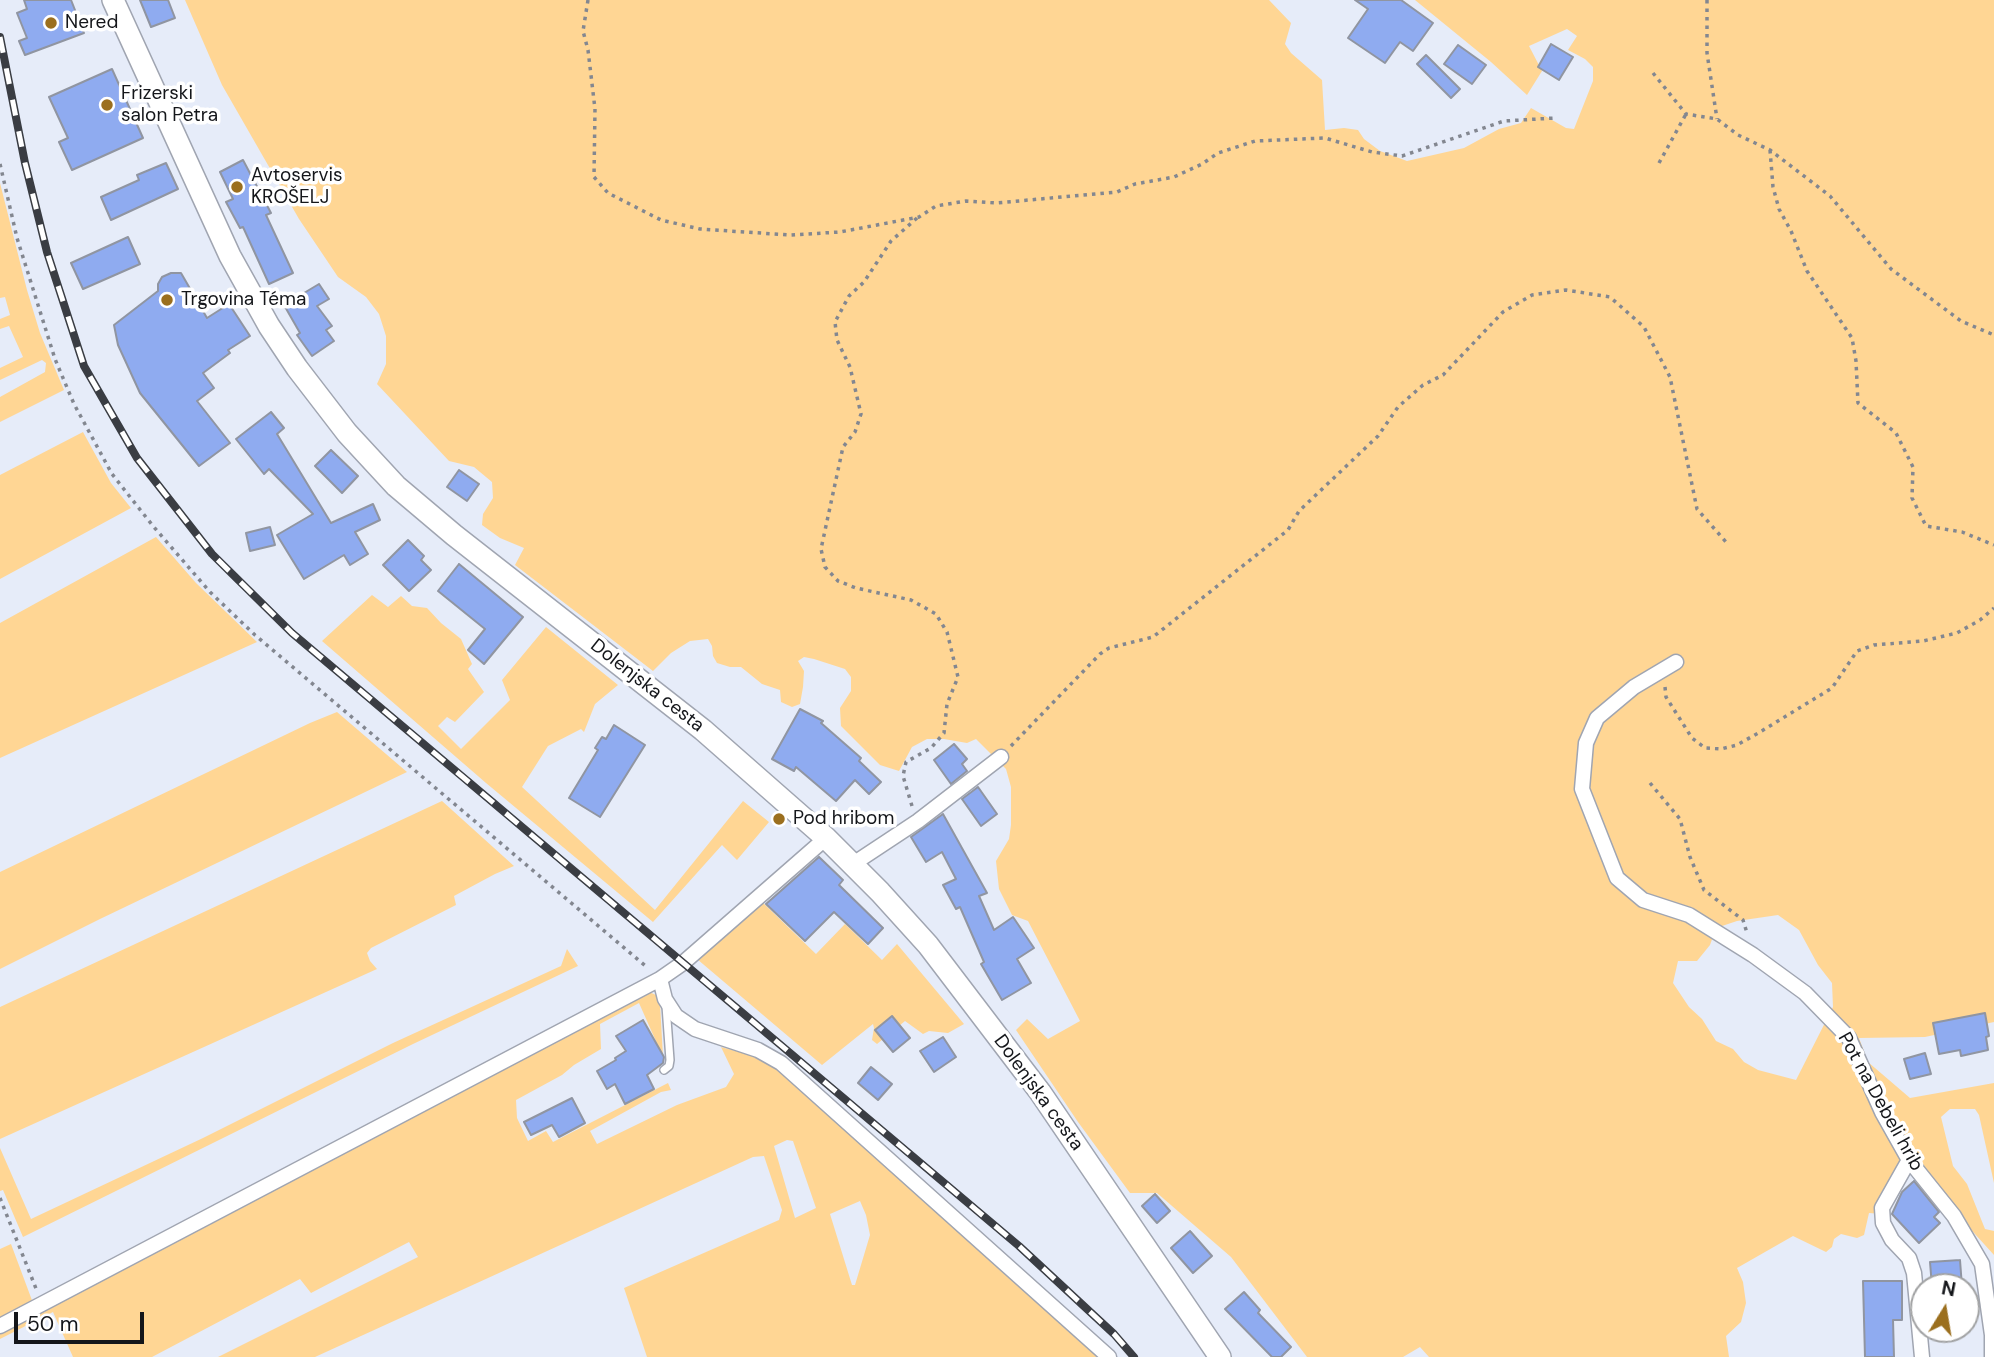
<!DOCTYPE html>
<meta charset="utf-8">
<style>
body{margin:0}
#map{position:relative;width:1994px;height:1357px;overflow:hidden;background:#e6ecf9;font-family:"DM Sans",sans-serif}
canvas{display:block}
.north{position:absolute;left:1910px;top:1273px;width:70px;height:70px;box-sizing:border-box;background:#fff;border:2px solid #a1a2a3;border-radius:50%;rotate:11deg;font-size:19px;font-weight:700;line-height:28px;text-align:center;color:#14161a}
.north::after{content:'';display:block;margin:auto;width:24px;height:32px;background:#9b6f1e;clip-path:polygon(50% 0,100% 100%,50% 72%,0 100%)}
.scale{position:absolute;left:14px;top:1312px;width:130px;height:32px;box-sizing:border-box;border:4px solid #14161a;border-top:0;padding-left:9px;font-size:21px;line-height:24px;white-space:nowrap;color:#14161a;-webkit-text-stroke:5px #fff;paint-order:stroke}
</style>
<div id="map">
<canvas width="1994" height="1357"></canvas>
<div class="north">N</div>
<div class="scale">50 m</div>
</div>
<script>
const g = document.querySelector('canvas').getContext('2d');
g.lineJoin = 'round';
function fillPath(path, color) {
  g.fillStyle = color;
  g.fill(path, 'evenodd');
}
function poly(rows) {
  const path = new Path2D();
  for (const r of rows) {
    path.moveTo(r[0], r[1]);
    for (let i = 2; i < r.length; i += 2) path.lineTo(r[i], r[i + 1]);
  }
  return path;
}
function stroke(path, color, width, dash) {
  g.strokeStyle = color;
  g.lineWidth = width;
  g.lineCap = dash ? 'butt' : 'round';
  g.setLineDash(dash || []);
  g.stroke(path);
}
function label(font, color, halo, rows, align = 'center') {
  g.font = font + ' "DM Sans",sans-serif';
  g.lineWidth = 7;
  g.setLineDash([]);
  g.textBaseline = 'middle';
  g.strokeStyle = halo;
  g.fillStyle = color;
  for (const [text, x, y, turn = 0] of rows) {
    g.save();
    g.translate(x, y);
    g.rotate((+turn || 0) * Math.PI / 180);
    g.textAlign = isNaN(turn) ? turn : align;
    if (halo) g.strokeText(text, 0, 0);
    g.fillText(text, 0, 0);
    g.restore();
  }
}
const green = poly([
 [185,0,1269,0,1291,23,1285,44,1291,53,1322,80,1325,130,1344,128,1358,130,1364,139,1380,151,1407,161,1464,148,1499,129,1521,123,1531,108,1566,128,1574,129,1593,81,1593,67,1585,59,1568,50,1577,36,1567,29,1529,46,1542,71,1527,95,1491,62,1415,0,1994,0,1994,1022,1925,1037,1859,1038,1868,1062,1910,1098,1994,1083,1994,1183,1979,1115,1975,1109,1950,1109,1941,1117,1953,1166,1967,1184,1985,1229,1994,1231,1994,1255,1916,1169,1891,1176,1889,1195,1882,1214,1869,1213,1864,1235,1857,1238,1841,1234,1834,1239,1832,1247,1826,1252,1793,1236,1737,1268,1743,1282,1746,1303,1741,1322,1726,1336,1729,1357,1429,1357,1420,1347,1403,1357,1307,1357,1231,1257,1157,1193,1130,1193,1078,1122,1016,1030,1027,1019,1048,1039,1080,1021,1028,921,1012,915,999,889,996,861,1009,839,1011,825,1011,787,1006,769,976,739,967,743,944,739,927,739,912,747,899,771,880,765,841,726,840,708,851,691,851,677,845,669,814,659,804,657,798,661,804,671,803,687,800,704,792,707,781,702,780,690,762,684,741,667,730,667,717,663,713,656,712,646,708,639,690,641,671,653,653,671,515,565,524,548,500,538,482,525,483,514,493,498,492,482,474,467,449,461,377,384,386,364,386,336,379,314,366,297,338,277,299,219,222,85],
 [1778,915,1799,930,1818,965,1832,983,1833,1007,1796,1080,1758,1070,1744,1062,1733,1049,1716,1041,1702,1019,1689,1007,1673,983,1678,961,1697,961,1710,945,1716,928,1737,921],
 [0,183,27,290,40,333,64,390,0,422,0,397,45,372,46,363,42,360,0,380,0,368,23,357,9,326,0,329,0,319,10,315,5,297,0,298],
 [83,432,111,483,131,508,0,579,0,475],
 [156,537,196,583,257,642,0,758,0,623],
 [372,595,388,607,401,596,412,606,427,608,441,623,461,639,472,664,468,669,484,692,455,722,447,717,438,726,461,749,510,700,502,680,546,627,618,685,595,704,584,732,581,729,548,746,522,787,655,910,743,801,769,822,737,860,722,845,653,922,486,783,322,641],
 [337,712,407,772,100,919,0,969,0,872,310,723],
 [442,801,514,866,495,874,454,896,456,905,371,948,367,953,370,961,377,969,0,1139,0,1007],
 [760,900,816,954,845,924,882,960,897,944,964,1024,948,1033,929,1031,923,1034,905,1021,877,1044,872,1040,874,1028,873,1024,822,1065,697,959],
 [567,949,578,966,413,1044,23,1237,3,1190,0,1191,0,1148,31,1219,203,1138,393,1043,561,966],
 [649,992,656,995,660,1004,663,1057,639,1003,600,1024,601,1049,574,1065,562,1075,516,1100,517,1118,528,1141,546,1131,553,1142,668,1083,671,1090,661,1092,590,1131,597,1144,677,1105,726,1087,734,1074,721,1047,750,1055,776,1069,892,1168,1100,1357,647,1357,624,1288,779,1220,782,1210,764,1156,753,1157,315,1357,218,1357,418,1257,409,1242,311,1293,300,1279,152,1357,73,1357,53,1312,0,1339,0,1331],
 [787,1140,793,1141,816,1208,795,1218,774,1146],
 [860,1201,866,1215,870,1235,855,1285,852,1285,830,1214],
 [11,1244,33,1303,0,1320,0,1249]
]);
const building = poly([
 [24,0,71,0,84,33,25,55,19,41,27,38,17,13,27,9,24,0],
 [140,0,168,0,175,18,151,27,140,0],
 [1355,0,1401,0,1433,23,1413,51,1400,42,1385,63,1348,38,1368,9,1355,0],
 [1551,44,1573,57,1559,80,1538,67,1551,44],
 [1458,45,1486,65,1472,84,1444,64,1458,45],
 [1426,55,1460,89,1451,98,1417,64,1426,55],
 [112,69,143,138,72,170,59,142,68,138,49,97,112,69],
 [243,160,271,213,266,215,293,273,269,284,243,227,240,228,226,202,233,199,220,172,243,160],
 [166,163,178,189,111,220,101,197,139,180,137,175,166,163],
 [128,237,140,264,83,289,71,263,128,237],
 [171,273,181,273,207,318,229,304,250,336,228,350,230,353,203,373,214,388,197,401,230,443,199,466,140,393,118,345,114,325,158,291,158,284,162,277,171,273],
 [319,284,329,299,317,306,332,326,326,330,334,341,312,356,297,335,300,333,284,305,319,284],
 [271,412,284,428,277,434,331,523,373,504,380,520,355,532,368,554,350,565,344,555,304,579,277,535,313,514,269,469,264,474,236,439,271,412],
 [331,450,358,476,342,493,315,466,331,450],
 [459,470,479,484,467,501,447,487,459,470],
 [270,527,275,545,250,551,246,533,270,527],
 [408,540,424,556,421,560,431,570,409,591,383,565,408,540],
 [459,564,523,617,484,664,468,650,485,629,438,591,459,564],
 [800,709,823,721,821,723,861,758,859,761,881,782,869,794,855,780,836,801,796,767,794,771,772,759,800,709],
 [614,725,645,745,600,817,569,798,598,750,595,748,602,737,606,739,614,725],
 [954,744,967,759,962,764,967,771,951,784,934,760,954,744],
 [978,787,997,814,981,826,962,799,978,787],
 [943,814,987,893,979,896,994,930,1013,917,1034,948,1017,959,1031,983,1002,1000,981,964,984,962,960,907,956,909,943,885,956,879,942,852,926,862,911,837,943,814],
 [819,857,843,880,839,885,883,928,868,944,834,912,805,941,766,904,819,857],
 [1985,1013,1989,1036,1986,1037,1988,1050,1961,1056,1960,1050,1939,1054,1933,1023,1985,1013],
 [892,1016,910,1038,893,1052,875,1030,892,1016],
 [643,1020,664,1057,663,1063,647,1075,654,1089,625,1104,615,1084,607,1089,597,1071,616,1060,615,1058,626,1051,616,1036,643,1020],
 [943,1037,956,1057,934,1072,920,1051,943,1037],
 [1925,1053,1931,1074,1910,1079,1904,1059,1925,1053],
 [871,1067,892,1084,878,1100,858,1083,871,1067],
 [572,1098,585,1123,559,1137,552,1125,531,1135,524,1122,572,1098],
 [1914,1181,1939,1212,1934,1217,1940,1223,1919,1243,1892,1214,1902,1192,1914,1181],
 [1155,1194,1170,1211,1157,1223,1142,1206,1155,1194],
 [1190,1231,1212,1256,1193,1273,1171,1248,1190,1231],
 [1960,1260,1962,1287,1932,1287,1930,1262,1960,1260],
 [1863,1281,1902,1281,1902,1320,1893,1320,1894,1357,1865,1357,1863,1281],
 [1244,1292,1260,1310,1258,1313,1291,1347,1281,1357,1272,1357,1225,1309,1244,1292]
]);
const path = poly([
 [588,0,583,31,588,50,595,109,594,177,608,193,661,220,700,229,790,235,840,232,919,217,936,206,966,201,996,203,1117,192,1135,184,1174,177,1202,164,1218,153,1255,141,1325,138,1372,152,1402,156,1504,121,1555,118],
 [1707,0,1707,53,1717,119],
 [1653,73,1686,114,1717,119,1738,135,1770,150,1830,196,1891,269,1961,321,1994,335],
 [1770,150,1773,187,1779,209,1791,231,1807,271,1852,338,1856,361,1858,403,1896,433,1913,467,1912,498,1926,526,1962,532,1994,545],
 [1659,163,1686,114],
 [0,164,17,238,55,359,74,404,112,474,153,526,210,592,255,635,648,968],
 [1665,687,1666,697,1692,738,1705,748,1721,749,1737,745,1760,732,1832,688,1857,651,1874,645,1923,641,1957,633,1980,620,1994,608],
 [1011,746,1100,654,1109,648,1153,637,1288,530,1299,511,1378,436,1398,407,1423,385,1443,375,1503,312,1532,295,1566,290,1610,297,1644,327,1670,377,1697,509,1726,542],
 [1650,783,1680,819,1690,857,1704,890,1743,920,1747,933],
 [912,806,903,776,906,762,931,748,944,733,947,704,958,677,947,632,936,614,911,600,856,588,838,581,825,567,821,549,843,447,855,432,861,414,850,367,837,340,835,322,849,296,864,282,891,241,917,218],
 [0,1198,37,1291]
]);
const lane = poly([
 [664,1070,669,1066,670,1060,666,1006]
]);
const street = poly([
 [1676,662,1634,687,1597,718,1586,743,1582,789,1617,878,1643,900,1689,915,1753,955,1805,993,1849,1038,1882,1112,1909,1160,1954,1216,1982,1264,1992,1335,1992,1357],
 [853,864,918,821,1001,757],
 [660,979,665,999,676,1016,695,1029,758,1050,781,1063,1109,1357],
 [1909,1160,1882,1208,1883,1223,1892,1240,1909,1258,1914,1273,1922,1357],
 [0,1326,660,979,683,963,826,838]
]);
const primary = poly([
 [113,0,230,256,269,326,297,368,347,433,396,486,454,535,703,730,826,838,880,892,928,945,1040,1092,1220,1357]
]);
const rail = poly([
 [0,37,25,163,47,252,84,366,137,458,212,554,292,633,1019,1246,1114,1334,1134,1357]
]);
const markers = [
 [51,23,7,"#9b6f1e"],
 [107,105,7,"#9b6f1e"],
 [237,187,7,"#9b6f1e"],
 [167,300,7,"#9b6f1e"],
 [779,819,7,"#9b6f1e"]
];
const poiNames = [
 ["Nered",65,23],
 ["Frizerski",121,94],
 ["salon Petra",121,116],
 ["Avtoservis",251,176],
 ["KROŠELJ",251,198],
 ["Trgovina Téma",181,300],
 ["Pod hribom",793,819]
];
const streetNames = [
 ["Dolenjska cesta",647,686,38],
 ["Dolenjska cesta",1038,1093,54],
 ["Pot na Debeli hrib",1880,1102,61]
];
fillPath(green, '#ffd694');
fillPath(building, '#8fabf0');
stroke(building, '#9095a1', 2);
stroke(lane, '#a0a5b1', 10);
stroke(street, '#a0a5b1', 17);
stroke(primary, '#a0a5b1', 24);
stroke(path, '#838790', 3.5, [3.5, 5]);
stroke(lane, '#fff', 7);
stroke(street, '#fff', 14);
stroke(primary, '#fff', 21);
stroke(rail, '#3a3d43', 8);
stroke(rail, '#fff', 5, [16]);
for (const [x, y, r, color] of markers) {
  const dot = new Path2D();
  dot.arc(x, y, r, 0, 2 * Math.PI);
  g.fillStyle = color;
  g.fill(dot);
  stroke(dot, '#fff', 2.5);
}
label('19px', '#14161a', '#fff', poiNames, 'left');
label('19px', '#14161a', '#fff', streetNames);
</script>
